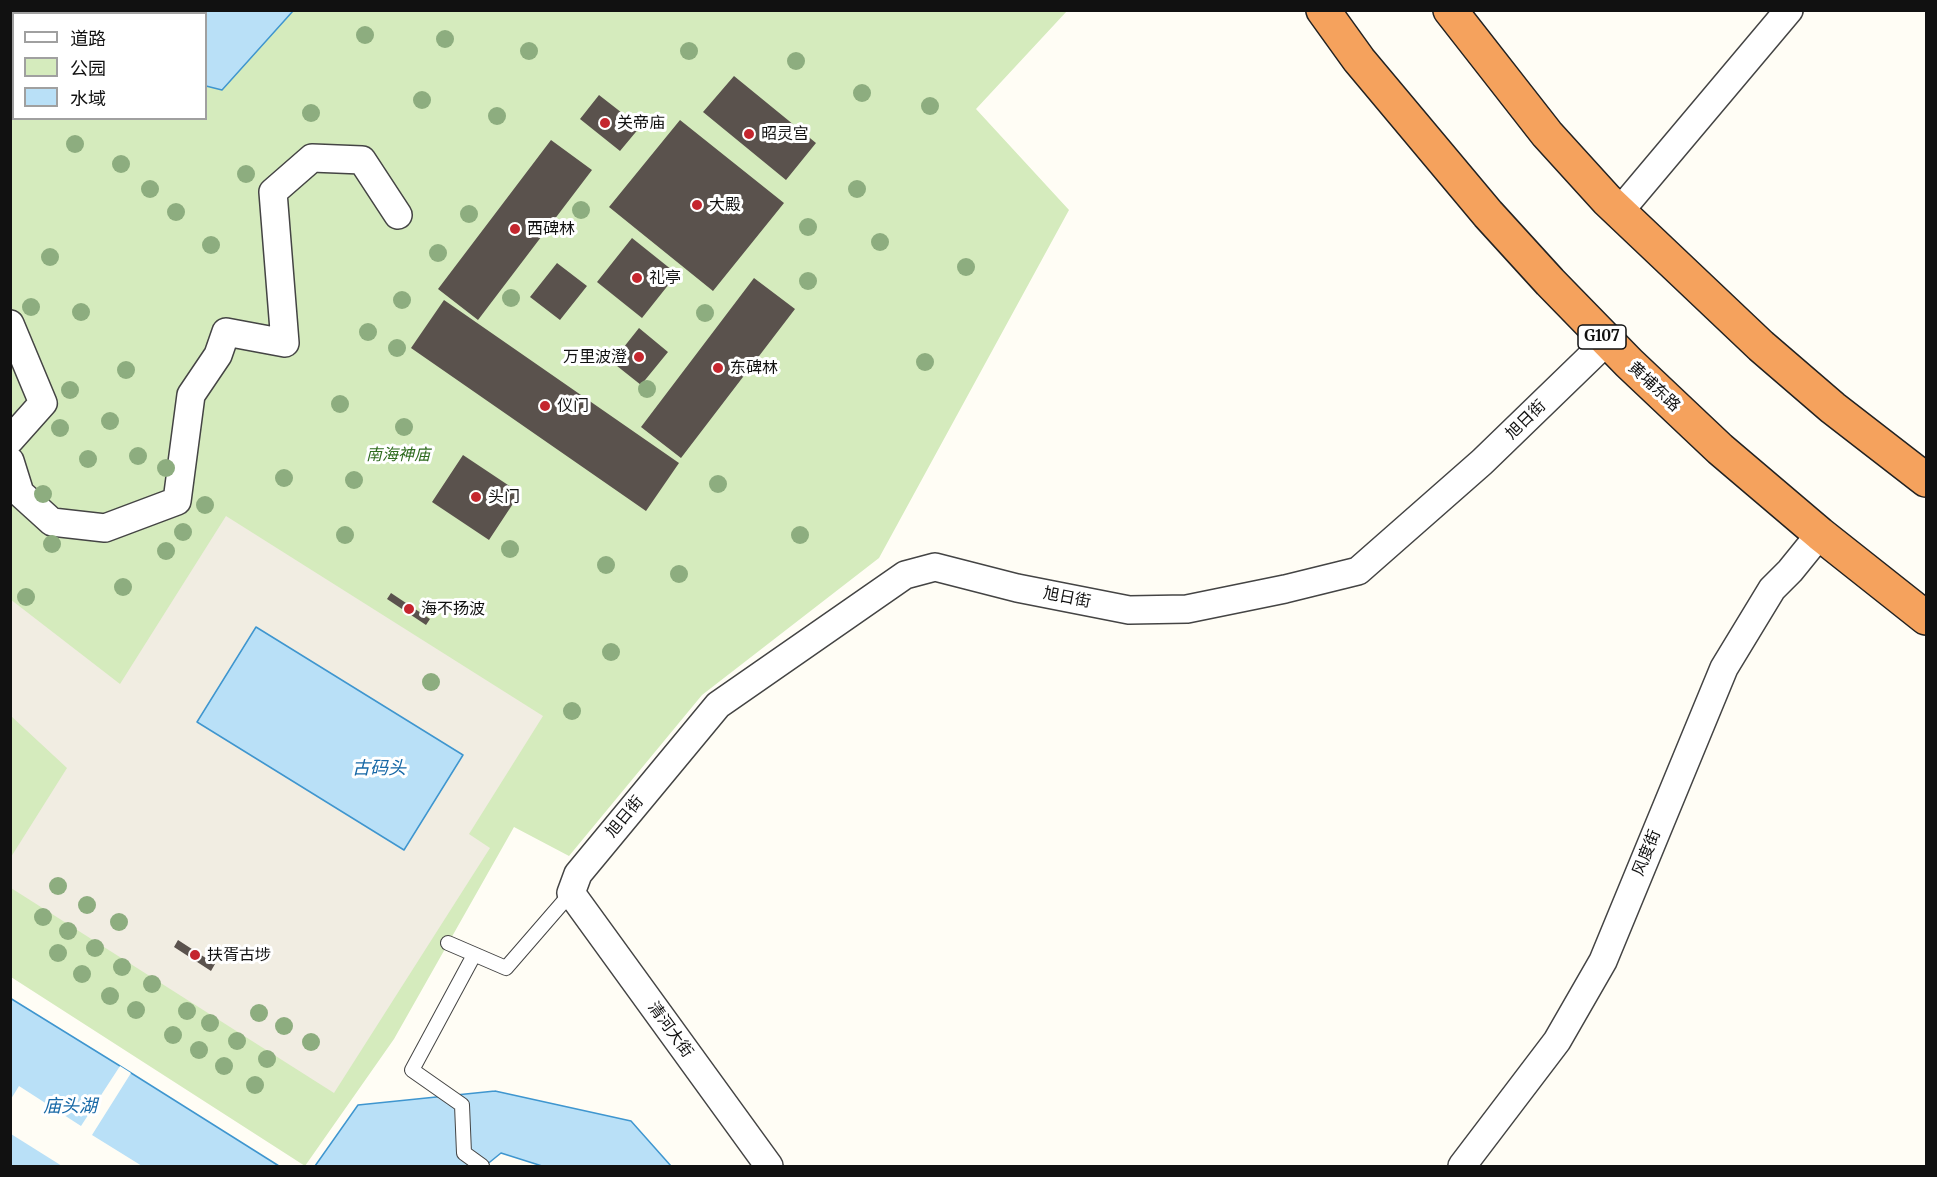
<!DOCTYPE html>
<meta charset="utf-8">
<style>
body{margin:0}
#map{position:relative;width:1937px;height:1177px;overflow:hidden;background:#fffdf5;font-family:Merriweather,"Noto Sans SC",serif}
canvas{display:block}
.frame{position:absolute;inset:0;border:12px solid #111;pointer-events:none}
.legend{position:absolute;left:12px;top:12px;width:195px;height:108px;box-sizing:border-box;background:#fff;border:2px solid #a0a0a0;margin:0;padding:8px 10px;list-style:none;font-size:18px;color:#111}
.legend li{display:flex;align-items:center;gap:12px;height:30px}
.legend b{width:30px;border:2px solid #a0a0a0}
</style>
<div id="map">
<canvas width="1937" height="1177"></canvas>
<div class="frame"></div>
<ul class="legend">
<li><b style="height:8px;background:#fff"></b>道路</li>
<li><b style="height:16px;background:#d5ebbd"></b>公园</li>
<li><b style="height:16px;background:#b9e0f7"></b>水域</li>
</ul>
</div>
<script>
const g = document.querySelector('canvas').getContext('2d');
g.lineJoin = 'round';
function fillPath(path, color) {
  g.fillStyle = color;
  g.fill(path, 'evenodd');
}
function poly(rows) {
  const path = new Path2D();
  for (const r of rows) {
    path.moveTo(r[0], r[1]);
    for (let i = 2; i < r.length; i += 2) path.lineTo(r[i], r[i + 1]);
  }
  return path;
}
function stroke(path, color, width, dash) {
  g.strokeStyle = color;
  g.lineWidth = width;
  g.lineCap = dash ? 'butt' : 'round';
  g.setLineDash(dash || []);
  g.stroke(path);
}
function label(font, color, halo, rows, align = 'center') {
  g.font = font + ' Merriweather,"Noto Sans SC",serif';
  g.lineWidth = 6;
  g.setLineDash([]);
  g.textBaseline = 'middle';
  g.strokeStyle = halo;
  g.fillStyle = color;
  for (const [text, x, y, turn = 0] of rows) {
    g.save();
    g.translate(x, y);
    g.rotate((+turn || 0) * Math.PI / 180);
    g.textAlign = isNaN(turn) ? turn : align;
    if (halo) g.strokeText(text, 0, 0);
    g.fillText(text, 0, 0);
    g.restore();
  }
}
const green = poly([
 [10,11,1067,11,976,109,1069,210,879,558,702,695,569,856,514,827,394,1039,305,1166,11,977],
 [14,14,206,14,206,118,14,118]
]);
const plaza = poly([
 [226,516,543,716,469,834,490,848,334,1093,11,888,11,857,67,768,11,716,10,599,120,684]
]);
const water = poly([
 [10,11,11,10,293,11,222,90,206,86,206,14,16,14,10,11],
 [256,627,463,755,404,850,197,722,256,627],
 [10,998,120,1066,279,1166,11,1166,10,998],
 [495,1091,631,1121,671,1166,542,1166,501,1153,485,1166,315,1166,358,1105,495,1091]
]);
const pier = poly([
 [120,1066,131,1073,92,1135,142,1166,62,1166,11,1134,11,1099,19,1086,81,1126]
]);
const building = poly([
 [734,76,816,143,786,180,703,112],
 [599,95,640,127,620,151,580,119],
 [680,120,784,203,713,291,609,207],
 [551,140,592,170,478,320,438,289],
 [632,238,677,274,642,318,597,282],
 [557,263,587,286,560,320,530,297],
 [754,278,795,309,681,458,641,427],
 [444,300,679,463,646,511,411,348],
 [639,328,668,352,641,385,612,362],
 [463,455,520,493,489,540,432,502],
 [391,593,430,619,426,625,387,599],
 [178,940,215,964,211,971,174,947]
]);
const lane = poly([
 [448,943,506,968,571,893],
 [474,955,412,1070,462,1105,464,1153,482,1166]
]);
const street = poly([
 [1619,212,1789,10],
 [10,324,43,403,10,440],
 [10,461,20,493,52,522,105,528,177,501,191,395,218,355,226,332,285,343,273,192,312,158,362,160,398,215],
 [769,1166,571,893,578,874,718,705,905,575,935,567,1017,588,1129,610,1187,609,1285,589,1358,571,1482,462,1607,341],
 [1462,1166,1557,1041,1603,961,1724,668,1772,589,1790,571,1820,534]
]);
const highway = poly([
 [1323,10,1359,60,1488,214,1550,282,1629,363,1720,449,1820,534,1926,618],
 [1450,10,1547,134,1607,200,1761,346,1833,408,1926,480]
]);
const trees = [
 [365,35],
 [445,39],
 [529,51],
 [689,51],
 [796,61],
 [862,93],
 [422,100],
 [930,106],
 [311,113],
 [497,116],
 [75,144],
 [121,164],
 [246,174],
 [150,189],
 [857,189],
 [581,210],
 [176,212],
 [469,214],
 [808,227],
 [880,242],
 [211,245],
 [438,253],
 [50,257],
 [966,267],
 [808,281],
 [511,298],
 [402,300],
 [31,307],
 [81,312],
 [705,313],
 [368,332],
 [397,348],
 [925,362],
 [126,370],
 [647,389],
 [70,390],
 [340,404],
 [110,421],
 [404,427],
 [60,428],
 [138,456],
 [88,459],
 [166,468],
 [284,478],
 [354,480],
 [718,484],
 [43,494],
 [205,505],
 [183,532],
 [345,535],
 [800,535],
 [52,544],
 [510,549],
 [166,551],
 [606,565],
 [679,574],
 [123,587],
 [26,597],
 [477,608],
 [611,652],
 [431,682],
 [572,711],
 [58,886],
 [87,905],
 [43,917],
 [119,922],
 [68,931],
 [95,948],
 [58,953],
 [122,967],
 [82,974],
 [152,984],
 [110,996],
 [136,1010],
 [187,1011],
 [259,1013],
 [210,1023],
 [284,1026],
 [173,1035],
 [237,1041],
 [311,1042],
 [199,1050],
 [267,1059],
 [224,1066],
 [255,1085]
];
const markers = [
 [605,123,6,"#c4262e"],
 [749,134,6,"#c4262e"],
 [697,205,6,"#c4262e"],
 [515,229,6,"#c4262e"],
 [637,278,6,"#c4262e"],
 [639,357,6,"#c4262e"],
 [718,368,6,"#c4262e"],
 [545,406,6,"#c4262e"],
 [476,497,6,"#c4262e"],
 [409,609,6,"#c4262e"],
 [195,955,6,"#c4262e"]
];
const shields = [
 [1602,337,48]
];
const shieldNames = [
 ["G107",1602,337]
];
const poiNames = [
 ["关帝庙",617,123],
 ["昭灵宫",761,134],
 ["大殿",709,205],
 ["西碑林",527,229],
 ["礼亭",649,278],
 ["万里波澄",627,357,"right"],
 ["东碑林",730,368],
 ["仪门",557,406],
 ["头门",488,497],
 ["海不扬波",421,609],
 ["扶胥古埗",207,955]
];
const streetNames = [
 ["黄埔东路",1654,387,43],
 ["旭日街",1526,420,-44],
 ["旭日街",1067,598,11],
 ["旭日街",625,817,-50],
 ["风度街",1647,853,-68],
 ["清河大街",670,1030,54]
];
const parkNames = [
 ["南海神庙",398,455]
];
const waterNames = [
 ["古码头",379,769],
 ["庙头湖",70,1107]
];
fillPath(green, '#d5ebbd');
fillPath(plaza, '#f1ede2');
fillPath(water, '#b9e0f7');
stroke(water, '#3f96cf', 1.5);
fillPath(pier, '#fffdf5');
fillPath(building, '#5a524d');
stroke(lane, '#444', 16);
stroke(street, '#444', 30);
stroke(highway, '#222', 36);
stroke(lane, '#fff', 14);
stroke(street, '#fff', 27);
stroke(highway, '#f5a25d', 33);
g.fillStyle = '#8dad7f';
for (const [x, y] of trees) {
  g.beginPath();
  g.arc(x, y, 9, 0, 2 * Math.PI);
  g.fill();
}
for (const [x, y, r, color] of markers) {
  const dot = new Path2D();
  dot.arc(x, y, r, 0, 2 * Math.PI);
  g.fillStyle = color;
  g.fill(dot);
  stroke(dot, '#fff', 2);
}
for (const [x, y, w] of shields) {
  const box = new Path2D();
  box.roundRect(x - w / 2, y - 12, w, 24, 4.5);
  g.fillStyle = '#fff';
  g.fill(box);
  stroke(box, '#111', 1.5);
}
label('bold 15px', '#111', null, shieldNames);
label('16px', '#111', '#fff', poiNames, 'left');
label('16px', '#111', '#fff', streetNames);
label('italic 16px', '#2f6b1f', '#fff', parkNames);
label('italic 18px', '#1768a6', '#fff', waterNames);
</script>
